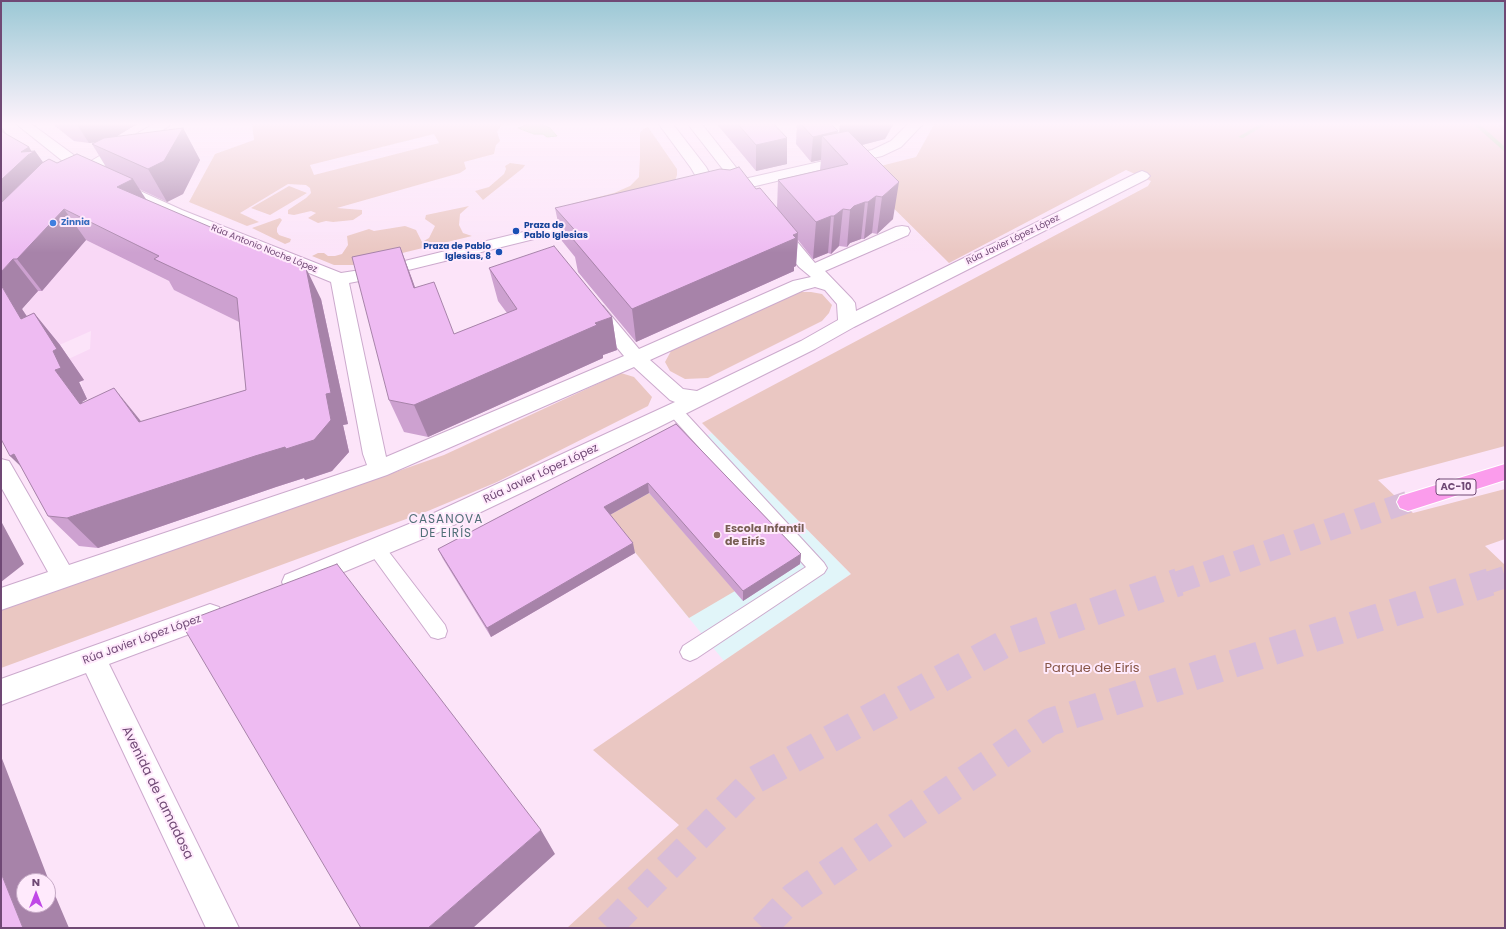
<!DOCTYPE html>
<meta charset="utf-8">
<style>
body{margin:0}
#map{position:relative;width:1506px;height:929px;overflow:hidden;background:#fce4f9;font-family:Poppins,sans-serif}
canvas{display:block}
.frame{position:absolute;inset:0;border:2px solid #704975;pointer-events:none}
.north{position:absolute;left:16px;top:873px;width:40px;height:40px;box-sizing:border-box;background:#ffeafc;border:1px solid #c6aac6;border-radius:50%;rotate:0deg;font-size:11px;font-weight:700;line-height:16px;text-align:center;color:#704975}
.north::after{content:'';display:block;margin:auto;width:14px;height:18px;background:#c048e7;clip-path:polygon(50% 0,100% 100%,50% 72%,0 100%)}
</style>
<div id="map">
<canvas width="1506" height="929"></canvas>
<div class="frame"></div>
<div class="north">N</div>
</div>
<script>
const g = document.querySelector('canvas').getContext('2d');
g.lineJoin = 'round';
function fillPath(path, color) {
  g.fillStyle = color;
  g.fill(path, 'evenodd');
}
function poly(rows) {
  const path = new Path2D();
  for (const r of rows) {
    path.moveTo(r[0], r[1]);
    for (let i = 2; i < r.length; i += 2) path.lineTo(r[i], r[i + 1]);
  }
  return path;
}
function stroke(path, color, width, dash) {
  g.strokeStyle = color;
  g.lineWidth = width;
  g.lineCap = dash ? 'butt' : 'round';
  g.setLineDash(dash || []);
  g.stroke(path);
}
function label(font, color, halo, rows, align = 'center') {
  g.font = font + ' Poppins,sans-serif';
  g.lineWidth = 4;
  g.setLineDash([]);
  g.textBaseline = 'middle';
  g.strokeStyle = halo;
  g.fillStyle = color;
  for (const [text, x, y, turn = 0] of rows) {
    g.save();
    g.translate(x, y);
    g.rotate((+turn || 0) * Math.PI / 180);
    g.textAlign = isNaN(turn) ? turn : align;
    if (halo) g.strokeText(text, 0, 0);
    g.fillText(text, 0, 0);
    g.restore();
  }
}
const residential = poly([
 [87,240,180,287,175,290,253,329,263,396,107,435,95,419,83,391,81,381,83,380,62,362,90,349,91,331,48,350,23,309,38,291,42,290,82,242]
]);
const education = poly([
 [712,433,851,574,724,661,595,503,687,445]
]);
const green = poly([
 [252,123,508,123,501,126,497,132,500,141,496,145,494,154,464,162,466,169,460,173,337,208,362,210,362,214,353,220,333,222,326,221,318,223,308,218,316,213,311,211,294,215,288,214,288,210,306,198,311,193,310,188,306,185,288,184,240,213,259,222,247,226,189,202,215,154,254,140],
 [434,134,439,143,314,175,310,165],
 [935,123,1495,123,1505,132,1505,446,1378,480,1413,513,1505,489,1505,539,1485,546,1505,565,1505,928,567,928,679,825,593,750,851,574,702,423,1148,186,1151,181,1126,170,949,263,857,172,916,157],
 [648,127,677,169,677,175,675,181,565,208,575,203,614,193,630,186,639,177,640,156,640,133,643,129],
 [510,163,525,165,523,168,483,200,475,191,489,187,504,174,506,169,505,166],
 [289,186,307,193,270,215,251,208],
 [469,206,460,214,459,225,463,233,472,236,353,265,334,265,312,256,318,253,324,253,328,256,335,256,342,254,348,245,347,236,369,229,374,231,405,226,416,230,422,242,429,238,435,226,425,219,426,215],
 [280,218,282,220,277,228,277,232,279,235,291,239,290,242,285,244,252,228],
 [795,292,811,292,822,294,832,305,829,313,822,321,708,378,685,379,670,371,665,362,671,351],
 [621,373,634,377,652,397,648,406,497,482,428,511,1,668,1,610,444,455],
 [649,493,735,591,689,618,606,517]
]);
const water = poly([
 [529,124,544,125,550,128,557,136,547,137,543,134,534,134,518,128,529,124]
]);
const stream = poly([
 [1262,123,1268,123,1243,138,1238,137,1262,123],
 [1472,123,1478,123,1505,147,1505,152,1472,123]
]);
const primaryTunnelFar1 = poly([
 [1176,583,1408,502],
 [1487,583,1505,577]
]);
const primaryTunnel = poly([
 [608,928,753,781,1010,641,1179,582],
 [763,928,794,896,1050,722,1490,582]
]);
const service = poly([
 [675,406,680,407,824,563,827,568,824,573,697,658,690,661,683,658,680,652,683,646,806,567,670,415,667,411,670,407,675,406],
 [376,541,382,543,445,625,447,631,445,637,438,639,431,637,370,553,367,548,370,543,376,541]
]);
const minor = poly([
 [15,123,30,123,86,164,155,123,171,123,169,126,96,171,182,210,341,273,380,267,589,216,595,218,597,221,595,224,380,277,349,283,386,457,624,356,589,314,587,310,589,306,596,304,603,306,639,349,793,281,811,277,799,267,772,234,770,230,772,226,778,225,784,226,815,263,896,227,902,226,908,227,910,231,908,235,825,271,852,299,855,303,856,311,1137,173,1142,171,1147,173,1150,176,1147,179,854,327,815,349,657,428,437,533,303,589,294,592,285,589,282,582,285,575,421,519,675,402,670,400,634,367,387,475,1,610,1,588,48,572,1,487,1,459,9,461,69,565,367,465,363,454,331,282,170,216,86,177,75,182,70,180,67,177,75,171,15,123],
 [815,287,825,290,837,304,838,320,801,341,697,391,683,389,650,360,804,290,815,287],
 [658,123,672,123,706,167,714,182,711,185,706,187,701,185,691,168,658,123],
 [687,123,701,123,742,175,744,179,872,150,891,141,909,123,924,123,901,147,882,156,743,189,738,187,735,184,736,182,732,181,687,123],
 [210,604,219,607,223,615,219,623,109,664,239,928,206,928,86,673,1,705,1,679,210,604]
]);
const primary = poly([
 [1505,464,1505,480,1408,511,1400,508,1397,502,1400,496,1505,464]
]);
const wall = poly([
 [51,123,139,123,115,137,183,128,200,160,183,194,167,202,139,189,146,199,321,299,348,424,343,425,349,452,332,471,305,480,304,478,276,487,98,548,79,546,48,516,20,465,10,456,8,135,29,147,31,151,35,151,43,162,106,167,92,144,95,142,89,143,74,141],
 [86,240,169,281,174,290,239,322,246,390,141,422,83,403,82,402,87,399,79,382,84,380,60,345,34,313,27,316,22,309,38,291,42,291],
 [716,123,773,123,787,164,756,171],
 [797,123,830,123,838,133,839,133,840,123,894,123,885,139,862,145,893,219,877,234,872,233,864,239,861,239,850,243,847,247,839,246,831,254,828,253,813,259,798,240,796,266,794,267,794,271,636,342,578,272,575,257,562,241,555,208,756,189,777,209,778,180,820,170,821,160,811,162,796,144],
 [1495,123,1505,123,1505,132],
 [400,247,415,287,454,334,507,313,498,301,489,268,612,317,617,350,603,355,603,358,428,437,404,432,389,400],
 [676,424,801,554,800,564,743,601,649,493,610,515,635,553,491,637,443,559,438,549]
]);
const shadedWall = poly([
 [76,123,139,123,109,141,89,143],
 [840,123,894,123,885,139,838,151],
 [1,126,22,156,1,136],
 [183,128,200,160,183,194,167,202,148,169],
 [838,131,836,152,822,136,821,160,811,162,813,137],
 [787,138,787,164,756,171,756,145],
 [29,147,32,152,35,151,56,181,1,234,1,180,21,152],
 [133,179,152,209,117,187],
 [899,182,893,219,877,234,882,197],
 [876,196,872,233,864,239,868,202],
 [865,202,861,239,850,243,847,247,850,210,854,206],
 [64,209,86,240,42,291,17,259],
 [843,209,839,246,831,254,834,216],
 [831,216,828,253,813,259,816,222],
 [798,233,796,266,794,267,794,271,636,342,632,309],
 [400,247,412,279,426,320,414,288],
 [13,259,38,291,22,309,48,350,21,319,1,285,1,272],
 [306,268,321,299,348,424,343,425,349,452,332,471,305,480,304,478,276,487,98,548,67,518,326,394],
 [34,313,60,345,84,380,79,382,87,399,82,402,107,435,80,404,55,370],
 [612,317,617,350,603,355,603,358,428,437,414,405,595,323],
 [114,388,140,420,164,454,139,422],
 [14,454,42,487,10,456],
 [648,483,649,493,606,517,604,507],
 [1,521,24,564,1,582],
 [633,543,635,553,491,637,487,628],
 [801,554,800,564,743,601,743,591],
 [1,756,49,881,69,928,23,928,1,873],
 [24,881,48,881,48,905,24,905],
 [541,830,555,854,473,928,428,928]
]);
const building = poly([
 [737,123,773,123,787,138,756,145,737,123],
 [800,123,830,123,838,131,813,137,800,123],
 [183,128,164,161,148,169,92,144,104,138,183,128],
 [1,131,29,147,21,152,35,151,28,155,1,180,1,131],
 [848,131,899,182,882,197,876,196,868,202,865,202,854,206,850,210,843,209,834,216,831,216,816,222,778,180,848,164,822,136,848,131],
 [77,154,133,179,117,187,306,268,331,393,326,394,331,420,314,440,286,449,285,447,255,456,67,518,48,516,14,454,10,456,1,439,1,285,21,319,34,313,57,349,53,351,61,368,55,370,80,404,114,388,139,422,246,390,237,298,154,259,159,256,64,209,17,259,13,259,1,272,1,203,42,163,49,159,57,163,77,154],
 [739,167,756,189,760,188,798,233,793,235,796,238,632,309,572,238,580,236,555,208,720,169,730,170,739,167],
 [554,246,612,317,595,323,597,325,414,405,389,400,352,257,400,247,414,288,434,282,454,334,517,309,489,268,554,246],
 [676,424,801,554,743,591,648,483,604,507,633,543,487,628,438,549,676,424],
 [337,564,541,830,428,928,361,928,181,623,337,564],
 [1,873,23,928,1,928,1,873]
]);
const markers = [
 [53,223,4,"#3f7fe0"],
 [516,231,4,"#1a4fb4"],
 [499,252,4,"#1a4fb4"],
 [717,535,4,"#8d6e63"]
];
const farShopnames = [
 ["Zinnia",61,223]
];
const farTransitnames = [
 ["Praza de",524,226],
 ["Pablo Iglesias",524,236],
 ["Praza de Pablo",491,247,"right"],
 ["Iglesias, 8",491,257,"right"]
];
const farStreetnames = [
 ["Rúa Javier López López",1013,240,-26],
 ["Rúa Antonio Noche López",264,249,22]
];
const shields = [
 [1456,487,40]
];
const shieldNames = [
 ["AC-10",1456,487]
];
const streetNames = [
 ["Rúa Javier López López",541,474,-25],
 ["Rúa Javier López López",142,640,-20]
];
const educationNames = [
 ["Escola Infantil",725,529],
 ["de Eirís",725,542]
];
const neighbourhoodNames = [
 ["CASANOVA",446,520],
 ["DE EIRÍS",446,534]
];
const nearParknames = [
 ["Parque de Eirís",1092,669]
];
const nearStreetnames = [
 ["Avenida de Lamadosa",157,793,64]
];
fillPath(residential, '#f9d8f6');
fillPath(education, '#e1f5f9');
fillPath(green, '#eac7c2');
fillPath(water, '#c7e6b8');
stroke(water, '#b0d89e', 1);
fillPath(stream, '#b0d89e');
stroke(primaryTunnelFar1, '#d9bdd8', 22, [22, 10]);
stroke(primaryTunnel, '#d9bdd8', 28, [28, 14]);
stroke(service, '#ccaacd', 2);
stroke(minor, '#ccaacd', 2);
stroke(primary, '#fff', 2);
fillPath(service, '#fff');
fillPath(minor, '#fff');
fillPath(primary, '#fb9cec');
fillPath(wall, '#cda1d0');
fillPath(shadedWall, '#a783a9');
fillPath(building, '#eebbf2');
stroke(building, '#a783a9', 1);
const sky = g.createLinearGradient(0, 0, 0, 253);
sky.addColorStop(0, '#9bc8d5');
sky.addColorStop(0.49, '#fef3fc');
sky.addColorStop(1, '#fef3fc00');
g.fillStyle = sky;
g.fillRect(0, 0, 1506, 253);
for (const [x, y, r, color] of markers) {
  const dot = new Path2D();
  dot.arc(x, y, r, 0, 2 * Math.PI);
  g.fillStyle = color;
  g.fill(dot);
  stroke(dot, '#ffeafc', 1.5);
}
label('bold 9px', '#366cbe', '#ffeafc', farShopnames, 'left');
label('bold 9px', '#164399', '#ffeafc', farTransitnames, 'left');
label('9px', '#704975', '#ffeafc', farStreetnames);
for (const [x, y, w] of shields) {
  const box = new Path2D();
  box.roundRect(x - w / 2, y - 8, w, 16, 3);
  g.fillStyle = '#ffeafc';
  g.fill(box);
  stroke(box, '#704975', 1);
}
label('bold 10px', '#704975', null, shieldNames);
label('11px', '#704975', '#ffeafc', streetNames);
label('bold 11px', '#785e54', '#ffeafc', educationNames, 'left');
g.letterSpacing = '1px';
label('12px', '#506f77', '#ffeafc', neighbourhoodNames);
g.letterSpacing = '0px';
label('13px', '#875647', '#ffeafc', nearParknames);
label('13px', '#704975', '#ffeafc', nearStreetnames);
</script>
